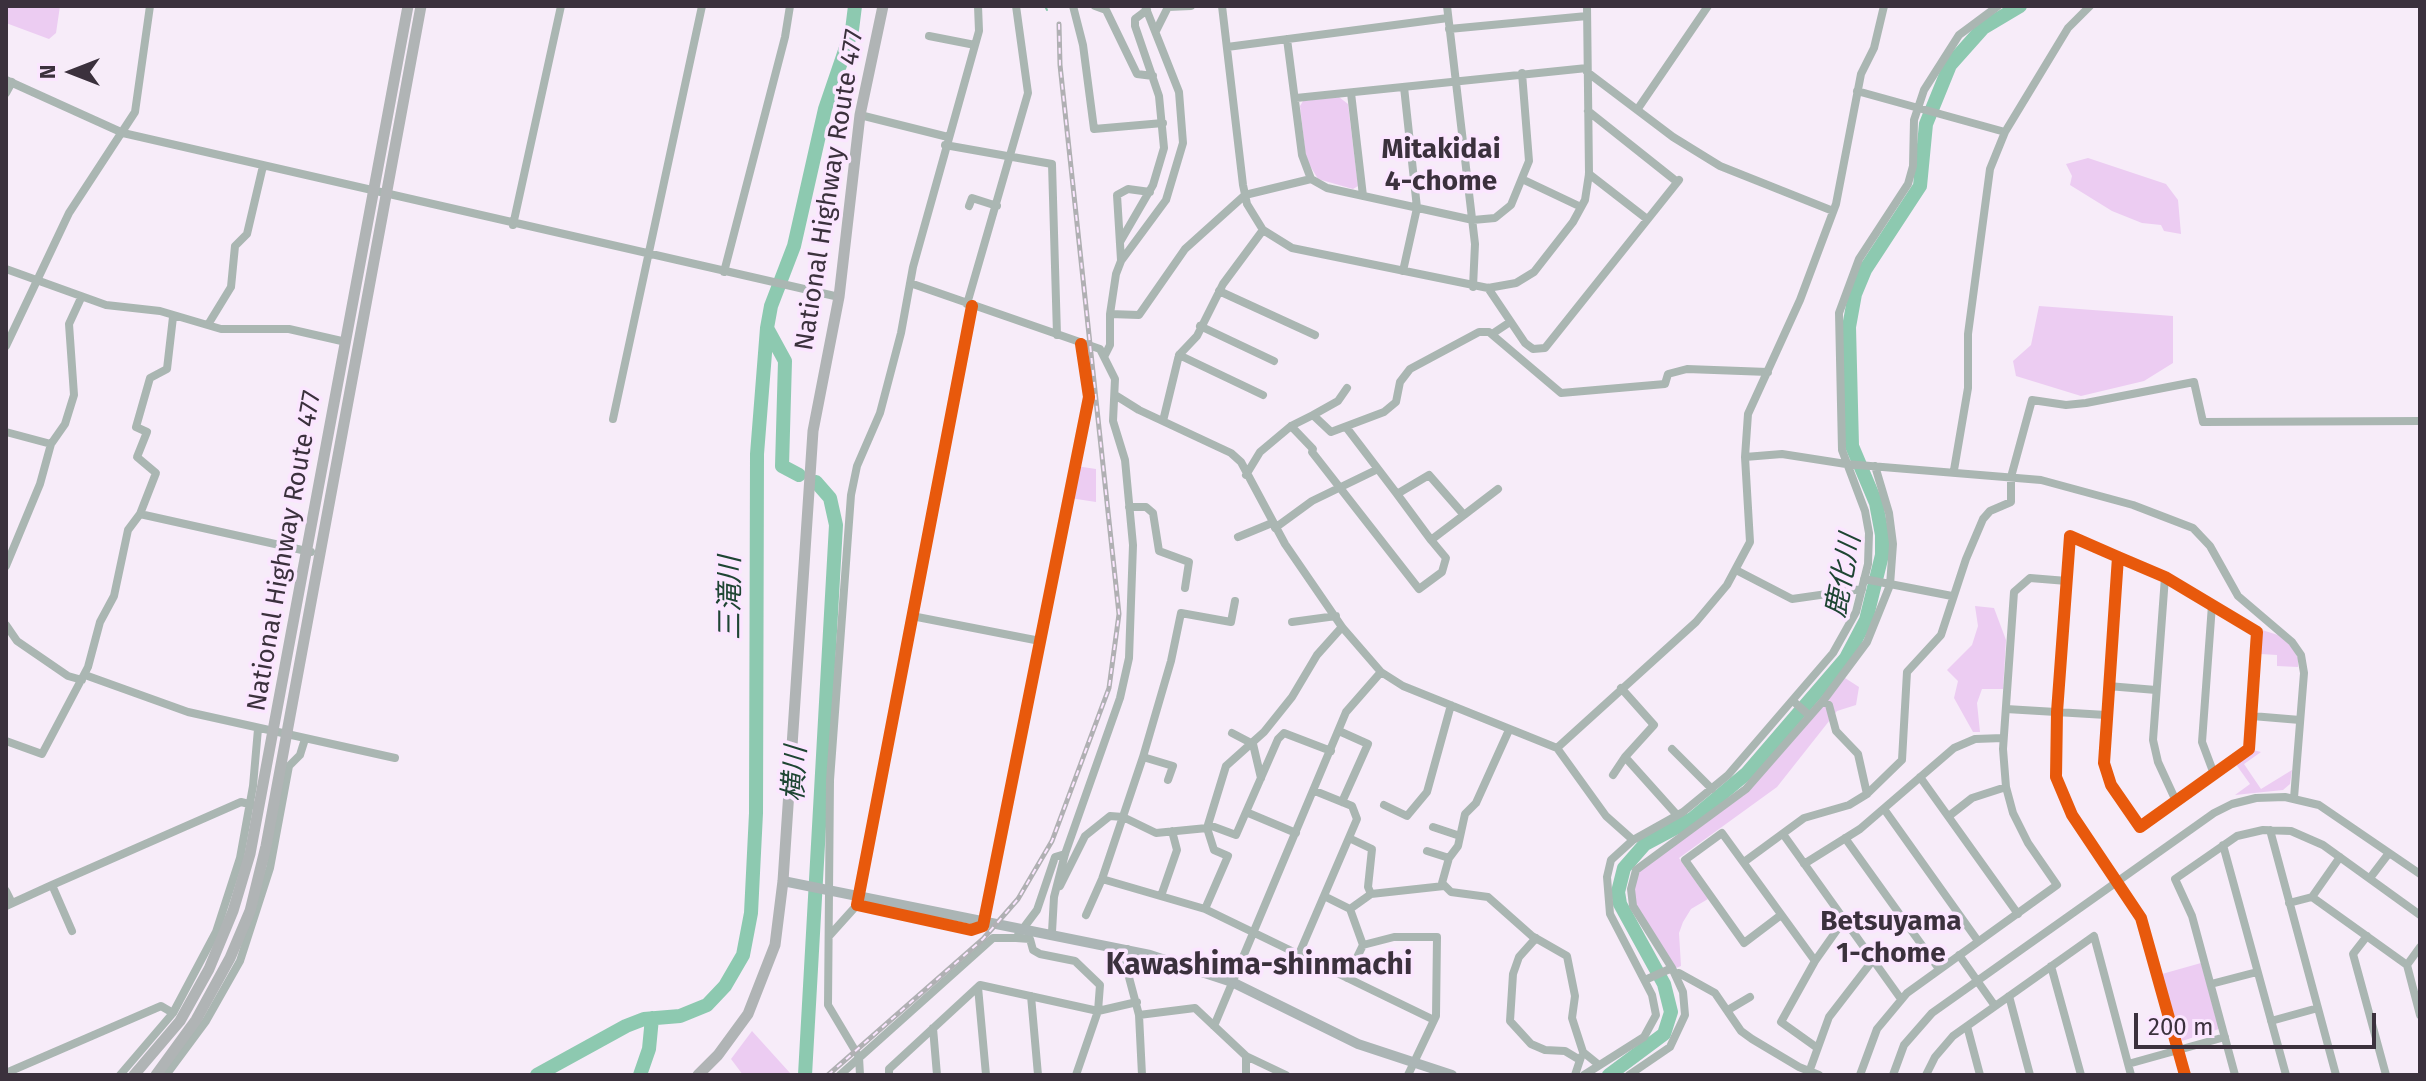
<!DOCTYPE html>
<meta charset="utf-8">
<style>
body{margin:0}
#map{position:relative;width:2426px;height:1081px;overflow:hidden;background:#f7ecf9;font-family:"Fira Sans",sans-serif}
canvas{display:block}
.frame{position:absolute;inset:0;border:8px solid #3b313d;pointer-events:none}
.north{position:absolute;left:32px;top:32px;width:80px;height:80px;-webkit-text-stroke:6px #fbe6ff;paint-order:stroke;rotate:270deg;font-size:22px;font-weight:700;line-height:32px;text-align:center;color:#3b313d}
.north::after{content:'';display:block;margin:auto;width:28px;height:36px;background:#3b313d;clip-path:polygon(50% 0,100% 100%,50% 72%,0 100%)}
.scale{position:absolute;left:2134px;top:1013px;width:242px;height:36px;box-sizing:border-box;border:4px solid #3b313d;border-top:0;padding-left:10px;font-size:24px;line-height:28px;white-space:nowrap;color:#3b313d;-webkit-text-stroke:6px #fbe6ff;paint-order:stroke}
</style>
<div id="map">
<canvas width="2426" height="1081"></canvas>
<div class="frame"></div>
<div class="north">N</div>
<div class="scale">200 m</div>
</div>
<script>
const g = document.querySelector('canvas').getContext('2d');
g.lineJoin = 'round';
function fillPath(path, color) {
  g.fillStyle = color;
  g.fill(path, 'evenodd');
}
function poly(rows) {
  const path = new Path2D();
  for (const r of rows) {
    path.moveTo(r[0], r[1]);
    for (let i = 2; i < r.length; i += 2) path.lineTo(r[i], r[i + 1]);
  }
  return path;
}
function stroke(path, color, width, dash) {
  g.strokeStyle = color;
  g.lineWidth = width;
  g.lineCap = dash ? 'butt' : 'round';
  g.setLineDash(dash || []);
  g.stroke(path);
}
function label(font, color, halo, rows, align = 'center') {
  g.font = font + ' "Fira Sans","Noto Sans JP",sans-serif';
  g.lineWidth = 7;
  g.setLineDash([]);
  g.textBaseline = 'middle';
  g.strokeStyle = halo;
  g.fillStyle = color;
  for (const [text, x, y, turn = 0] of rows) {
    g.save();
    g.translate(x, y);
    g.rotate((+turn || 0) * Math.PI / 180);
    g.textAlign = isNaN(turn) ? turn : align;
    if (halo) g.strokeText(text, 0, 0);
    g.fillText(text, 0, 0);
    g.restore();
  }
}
const green = poly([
 [6,6,60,6,56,33,49,39,6,23],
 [1339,97,1348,104,1358,186,1353,189,1318,179,1306,159,1300,106,1303,101],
 [2088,158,2166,184,2178,200,2181,234,2164,231,2161,225,2142,223,2112,211,2070,185,2072,176,2066,164],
 [2039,306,2173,316,2173,363,2144,381,2081,396,2016,376,2013,361,2031,345],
 [1076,466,1096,469,1096,502,1070,498],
 [1975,606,1994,608,2006,640,2003,689,1982,689,1977,703,1980,732,1973,732,1954,698,1958,681,1947,670,1972,645,1978,626],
 [2262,630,2278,635,2291,646,2298,658,2298,667,2277,666,2277,655,2260,654],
 [1845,678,1859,687,1856,705,1837,711,1777,787,1679,858,1708,899,1691,909,1683,922,1679,933,1681,966,1676,968,1636,910,1634,878,1637,871,1744,795],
 [2253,750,2261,752,2244,764,2261,789,2292,770,2290,784,2283,790,2235,795,2250,784,2235,763],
 [2201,963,2219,1029,2182,1041,2162,974],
 [752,1031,790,1073,790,1075,743,1075,731,1059]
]);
const stream = poly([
 [1045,6,1047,10]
]);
const river = poly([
 [767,328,785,361,782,466,799,475],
 [537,1075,626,1026,644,1019,680,1016,707,1005,725,986,743,955,751,913,756,813,757,454,767,328,771,306,794,246,825,109,852,30,855,6],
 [640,1075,649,1049,652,1018],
 [805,1075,836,525,830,498,816,482],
 [1609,1075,1664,1034,1671,1012,1664,984,1620,904,1618,892,1624,868,1645,844,1692,819,1747,773,1846,658,1866,620,1882,555,1882,535,1876,503,1852,446,1849,327,1855,294,1865,270,1920,186,1926,124,1950,65,1983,28,2020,6]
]);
const minor = poly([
 [1073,6,1083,45,1094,129,1163,123],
 [1095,6,1106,10,1137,74,1153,76],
 [1222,6,1243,185,1247,204,1263,230,1292,248,1488,288,1516,283,1534,272,1573,222,1585,200,1589,174,1587,6],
 [1447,6,1475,244,1473,287],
 [1449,29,1587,16],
 [1156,31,1168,7,1191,6],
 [929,36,975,45],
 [1287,39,1302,155,1311,179],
 [1227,47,1448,18],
 [1587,72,1673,137,1720,166,1833,211],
 [6,80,123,133,839,297],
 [1857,91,2005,132],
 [6,93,12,82],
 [1351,93,1363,196],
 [1296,98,1587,68],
 [1637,110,1708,6],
 [1588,111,1676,181],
 [860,115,948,137],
 [945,145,1052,164,1057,335],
 [1589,174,1647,219],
 [1524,180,1581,207],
 [969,206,972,198,997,206],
 [513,225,561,6],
 [1120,242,1153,185,1164,148,1159,96,1135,26,1135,19,1147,10],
 [1121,260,1117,195,1128,189,1150,192],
 [6,269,106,305,160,311,221,329,289,329,346,342],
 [1403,271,1417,208,1404,87],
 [724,272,785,37,790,6],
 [910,283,1100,349,1115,379,1113,421,1125,460,1133,545,1129,658,1120,698,1065,854,1054,897,1052,932],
 [1488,288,1525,343,1533,349,1545,348,1679,180],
 [1219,291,1315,335],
 [967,304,1028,93,1016,6],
 [972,306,857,905,971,930,983,926,1089,397,1081,344],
 [1110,314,1139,315,1185,249,1245,195,1311,179,1327,188,1473,220,1495,218,1511,205,1529,161,1522,73],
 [209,323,231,287,235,246,247,234,263,166],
 [1200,326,1274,361],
 [1492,334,1510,322],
 [6,346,69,213,135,112,150,6],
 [1105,355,1110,345,1110,314,1116,274,1121,261,1166,200,1183,143,1179,92,1145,6],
 [1179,355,1263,395],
 [1115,395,1139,410,1231,453,1241,462,1285,544,1342,627,1381,672,1403,686,1557,748,1606,816,1633,840],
 [1313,415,1338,401,1347,388],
 [613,419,702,6],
 [1163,421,1179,355,1197,336,1223,284,1263,230],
 [1291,426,1313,449,1312,452,1419,589,1442,572,1446,558,1431,540,1464,515,1429,475,1397,494,1346,427],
 [6,432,51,444],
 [1745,457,1782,454,1846,464,2041,480,2133,505,2193,528,2210,546,2238,596,2292,642,2301,655,2304,673,2294,798],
 [1954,470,1968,388,1968,334,1990,169,2005,132,2068,28,2090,6],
 [1246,475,1260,452,1291,426,1313,415,1331,432,1384,412,1396,402,1400,382,1410,369,1479,332,1489,332,1561,393,1665,384,1668,374,1687,369,1768,372],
 [1397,494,1431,540],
 [1129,507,1146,507,1153,513,1159,551,1189,562,1185,588],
 [140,514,311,552],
 [1464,515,1498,489],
 [1275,528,1312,501,1378,469],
 [1238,537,1272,523],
 [2118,557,2104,763,2111,785,2140,827,2249,749,2257,632,2165,577,2118,557,2070,536,2057,712,2056,777,2072,815,2141,918,2185,1075],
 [6,566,40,484,51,444,65,424,74,395,69,324,81,298],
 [1736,570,1792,599,1862,589],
 [2165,577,2153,740,2158,762,2176,801],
 [1864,579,1952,596],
 [2212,605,2202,742,2214,774],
 [912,616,1040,641],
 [1292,622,1336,616],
 [6,625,17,641,68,676,82,680],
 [85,675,188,712,395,758],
 [2108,686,2156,690],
 [1621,688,1654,725,1625,757,1677,815],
 [1793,701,1810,716],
 [1823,701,1867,642,1890,585,1893,544,1889,513,1875,466],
 [2006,709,2106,715],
 [2252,716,2300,720],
 [1509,730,1476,803,1465,814,1458,846,1449,858,1442,883,1451,892,1488,897,1532,936,1567,956,1575,996,1572,1018,1583,1052,1599,1065],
 [1339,731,1368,744,1342,802],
 [1232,733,1253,744,1261,778],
 [6,741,42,754,88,667,100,622,114,596,128,530,140,514,156,473,137,457,147,432,136,427,150,378,167,369,173,317],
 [1557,748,1696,622,1727,585,1750,542,1745,457,1748,414,1800,300,1836,204,1861,74,1874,48,1884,6],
 [1672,749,1712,789],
 [1143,757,1173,766,1168,780],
 [1613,775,1625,757],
 [1920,777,2018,914],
 [1384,805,1407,816,1427,792,1451,705],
 [1884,809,1978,941],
 [1949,816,1972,798,2006,787],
 [1209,825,1236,835,1246,812],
 [1433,827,1460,836],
 [2270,830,2336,1075],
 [1296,833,1246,812,1278,739,1284,733,1331,751],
 [1783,834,1901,999],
 [1349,838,1372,849,1368,887,1371,894,1350,909],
 [1845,838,1939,969],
 [2223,845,2286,1075],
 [1427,851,1449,858],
 [1744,862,1804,818,1849,805,1867,794,1902,760,1907,672,1941,635,1966,559,1983,519,1990,511,2011,502,2011,477,2032,400,2066,405,2086,403,2194,382,2203,422,2420,421],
 [1804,864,1860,829,1954,748,1975,739,2003,738],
 [2370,878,2389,853],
 [1102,879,1205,909,1434,1020],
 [52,885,241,802,253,805],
 [1060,886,1085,836,1110,816,1123,817,1156,833,1207,828,1226,766,1264,732,1292,697,1317,655,1342,627],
 [6,891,12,903],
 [1371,894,1444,886],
 [1161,896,1177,850,1172,831],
 [1324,896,1350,909,1363,945],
 [2312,897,2407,965,2420,1015],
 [2289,903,2312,897,2340,857],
 [6,906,52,885,72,931],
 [1205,909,1228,856,1214,850,1207,828],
 [1086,915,1102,879,1143,757,1171,661,1181,613,1231,622,1235,601],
 [1781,915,1744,943,1685,860,1722,833,1815,961],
 [830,935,857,905],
 [2367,936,2353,954,2386,1075],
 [1016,938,1030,939,1033,950,1040,954,1075,961,1100,985,1098,1011,1076,1075],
 [1536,938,1519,957,1513,974,1510,1021,1531,1044,1545,1050,1565,1051,1580,1060],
 [1127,949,1126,966,1139,1015,1142,1075],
 [1299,954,1357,819,1352,806,1315,791],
 [1959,955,1995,1006],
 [2407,965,2420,947],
 [2051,966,2081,1075],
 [1672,968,1633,906,1631,889,1636,870,1746,789,1823,701,1829,705,1836,731,1858,754,1867,794],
 [1675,974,1679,973,1715,993,1741,1031,1752,1039,1799,1067,1819,1075],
 [1347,978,1363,945,1394,937,1437,937,1436,1016,1408,1075],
 [2211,984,2257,972],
 [978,987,986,1075],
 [1031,996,1038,1075],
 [2009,996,2030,1075],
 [1728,1010,1750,997],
 [1139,1015,1195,1008,1246,1056,1286,1075],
 [2271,1021,2318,1008],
 [1214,1026,1346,712,1381,672],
 [1967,1026,1980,1075],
 [933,1028,937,1075],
 [1816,1047,1781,1022,1815,961,1844,920],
 [2128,1064,2225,1037],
 [6,1073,161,1006,173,1013],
 [120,1075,173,1013,216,932,240,858,253,786,258,729],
 [166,1075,206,1021,240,961,270,868,289,766,300,755,305,739],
 [840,1075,993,938,1016,938,1037,910,1055,857,1065,854],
 [860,1075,859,1057,828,1005,830,780,851,495,857,466,880,413,901,333,913,267,979,31,978,6],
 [889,1075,889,1069,980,985,1098,1011,1137,1002],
 [1246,1075,1246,1056],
 [1575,1075,1581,1057],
 [1584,1075,1644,1037,1656,1015,1652,995,1610,914,1607,877,1611,860,1633,840,1683,812,1728,775,1833,653,1856,612,1868,564,1869,533,1865,511,1842,450,1839,313,1859,259,1908,184,1913,166,1914,120,1924,90,1959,35,1998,6],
 [1629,1075,1670,1047,1685,1015,1683,992,1672,968,1645,980],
 [1808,1075,1829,1017,1873,960],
 [1860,1075,1877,1029,1907,993,2057,885,2028,843,2013,813,2006,787,2003,749,2014,592,2030,578,2067,581],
 [1893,1075,1904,1045,1932,1013,2214,813,2232,804,2256,798,2285,797,2319,805,2420,874],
 [1926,1075,1935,1057,1953,1036,2094,936,2131,1075],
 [2235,1075,2192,916,2175,879,2237,836,2263,830,2291,831,2323,845,2420,915]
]);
const major = poly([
 [783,881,1150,955,1232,982,1358,1044,1452,1075]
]);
const highway = poly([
 [134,1075,180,1021,209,969,233,911,250,854,408,6],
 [156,1075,196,1020,230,958,250,911,266,846,421,6],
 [698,1075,718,1055,748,1014,775,945,783,881,813,431,839,297,860,115,883,6]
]);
const rail = poly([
 [828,1075,983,939,1018,899,1052,841,1109,688,1119,614,1060,65,1059,24]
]);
const cycleway = poly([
 [972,306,857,905,971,930,983,926,1089,397,1081,344],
 [2118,557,2104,763,2111,785,2140,827,2249,749,2257,632,2165,577,2118,557,2070,536,2057,712,2056,777,2072,815,2141,918,2185,1075]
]);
const streetNames = [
 ["National Highway Route 477",830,190,-81],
 ["National Highway Route 477",285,551,-80]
];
const neighbourhoodNames = [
 ["Mitakidai",1441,150],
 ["4-chome",1441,182],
 ["Betsuyama",1891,922],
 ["1-chome",1891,954]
];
const waterNames = [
 ["鹿化川",1844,576,-79],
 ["三滝川",731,598,-90],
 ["横川",796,774,-87]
];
const quarterNames = [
 ["Kawashima-shinmachi",1259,966]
];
fillPath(green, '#ecccf2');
stroke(stream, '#8dc9b0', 2);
stroke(river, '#8dc9b0', 14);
stroke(minor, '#aab6b2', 8);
stroke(major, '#abb5b5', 10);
stroke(highway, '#b0b4b5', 11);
stroke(rail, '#b0b0b3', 5);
stroke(rail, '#fbe6ff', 2, [6]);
stroke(cycleway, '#e8590c', 12);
label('26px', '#3b313d', '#fbe6ff', streetNames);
label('bold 28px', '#3b313d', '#fbe6ff', neighbourhoodNames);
label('italic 28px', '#1e4533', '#fbe6ff', waterNames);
label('bold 30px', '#3b313d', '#fbe6ff', quarterNames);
</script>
